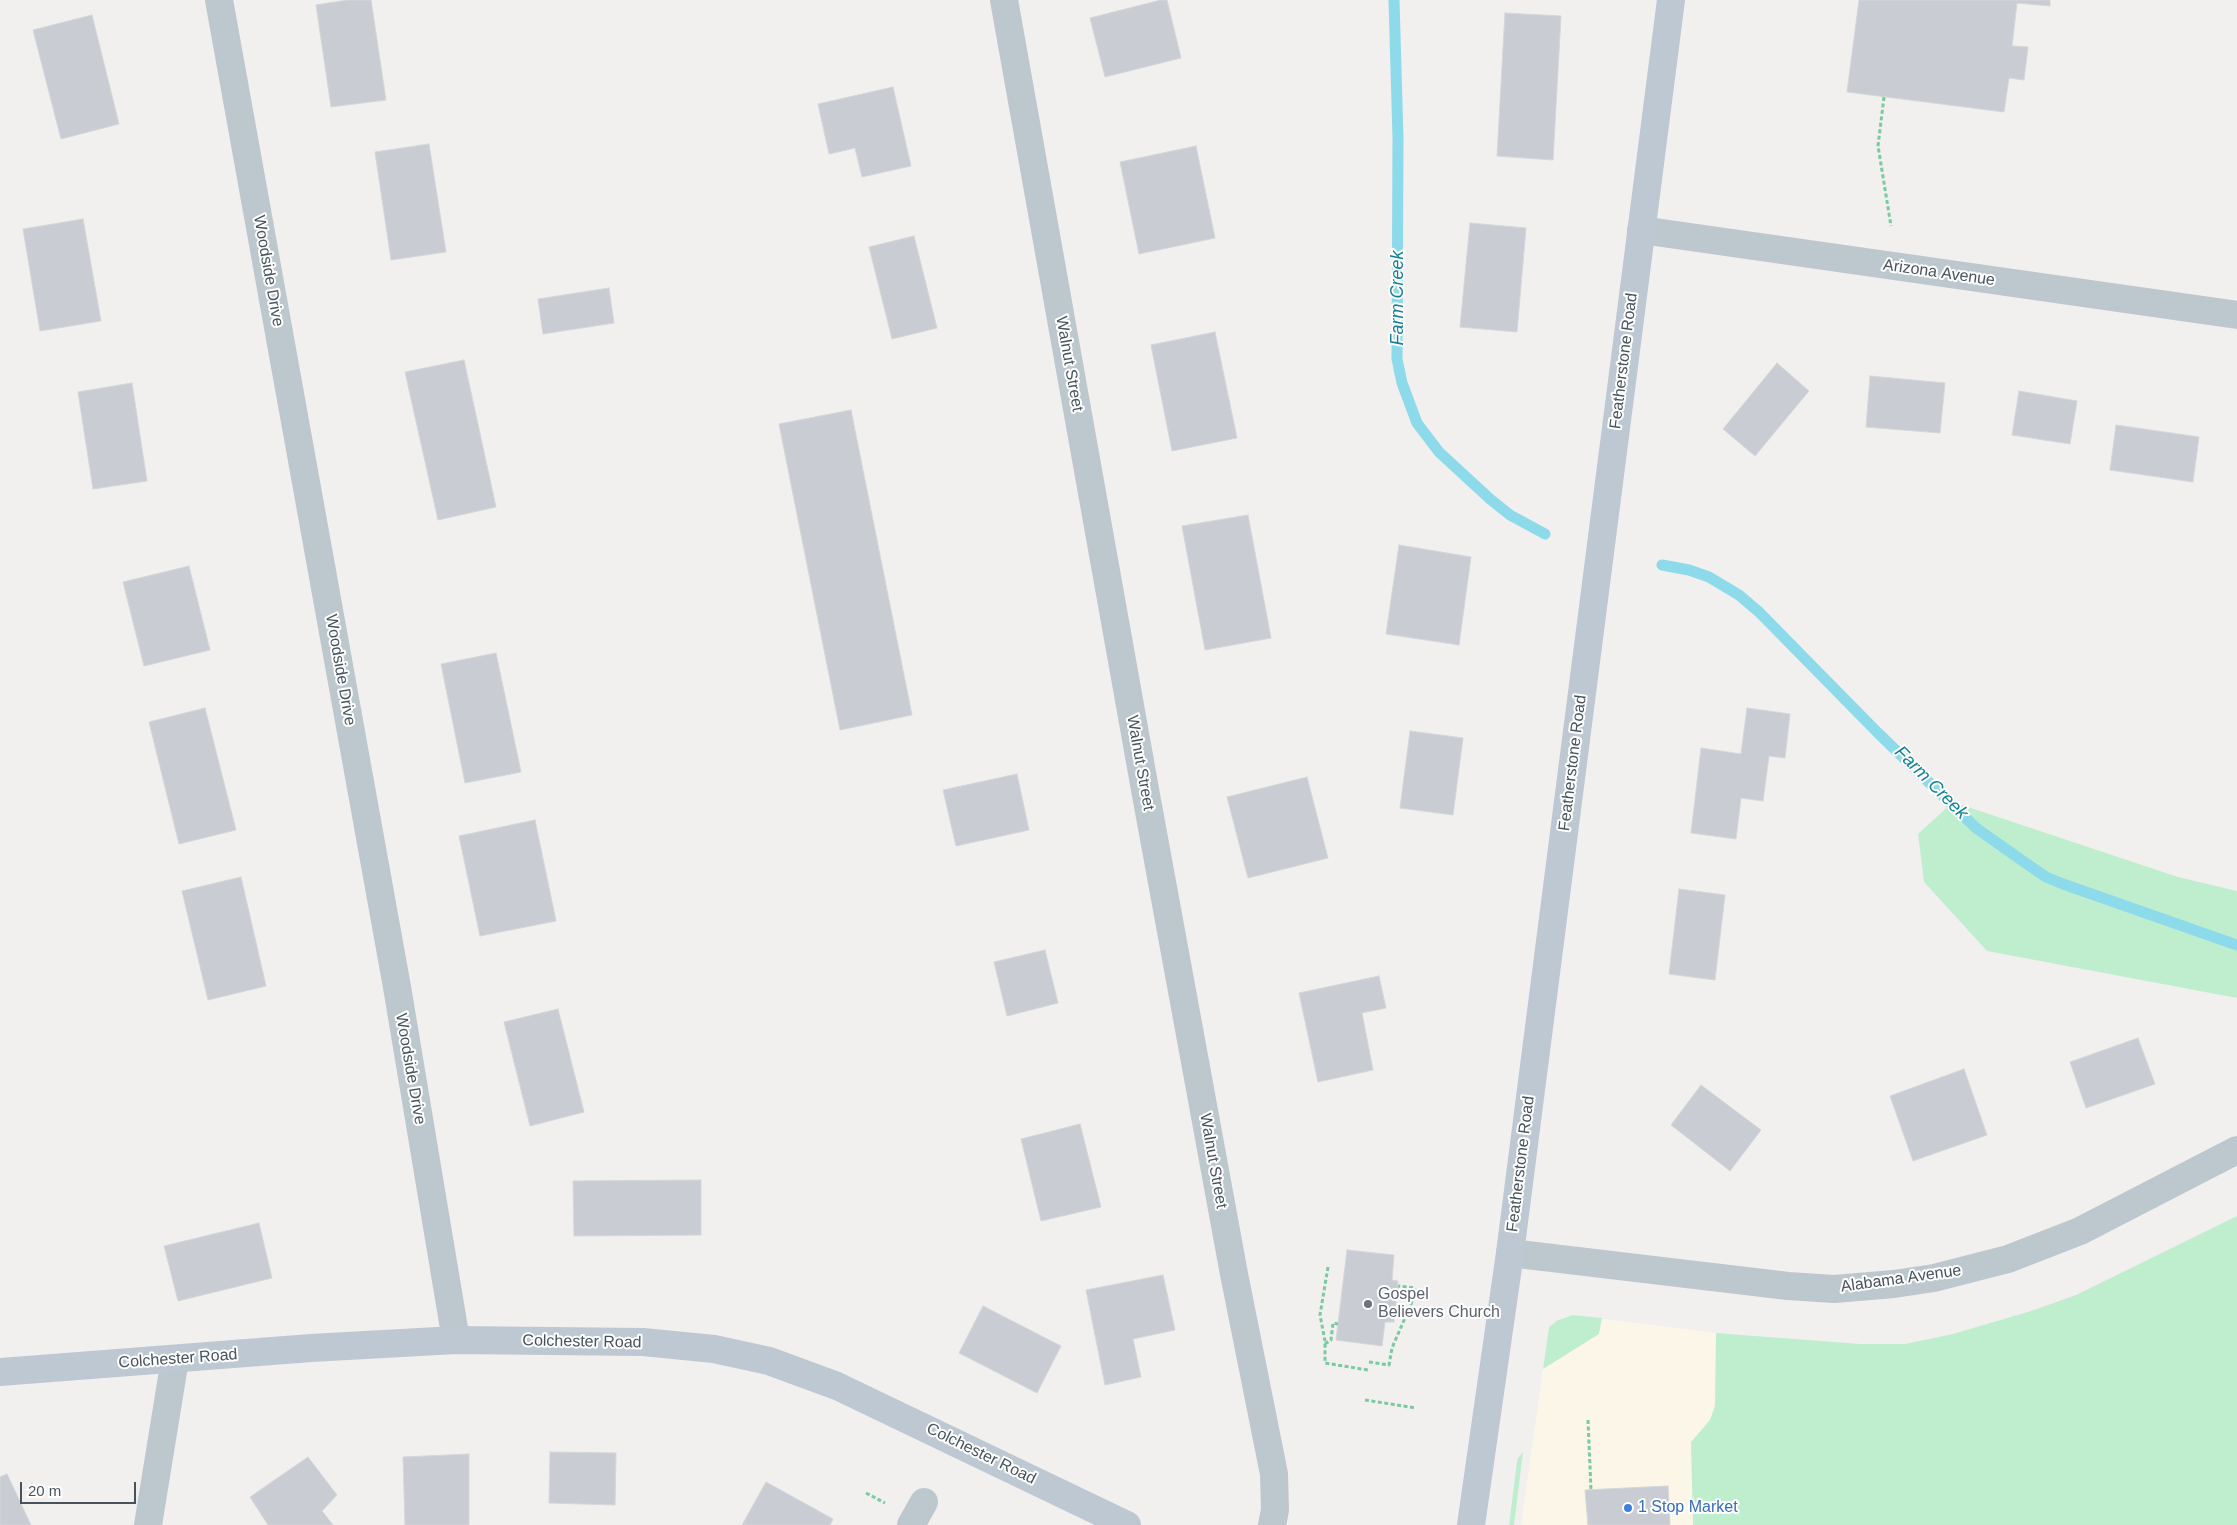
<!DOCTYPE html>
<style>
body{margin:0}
#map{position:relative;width:2237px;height:1525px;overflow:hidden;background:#f2efef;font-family:Helvetica,sans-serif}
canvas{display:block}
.scale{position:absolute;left:20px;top:1482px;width:116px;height:22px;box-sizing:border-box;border:2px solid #47535c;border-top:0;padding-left:6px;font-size:15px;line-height:18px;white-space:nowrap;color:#47535c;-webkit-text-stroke:4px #fff;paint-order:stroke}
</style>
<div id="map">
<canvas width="2237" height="1525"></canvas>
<div class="scale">20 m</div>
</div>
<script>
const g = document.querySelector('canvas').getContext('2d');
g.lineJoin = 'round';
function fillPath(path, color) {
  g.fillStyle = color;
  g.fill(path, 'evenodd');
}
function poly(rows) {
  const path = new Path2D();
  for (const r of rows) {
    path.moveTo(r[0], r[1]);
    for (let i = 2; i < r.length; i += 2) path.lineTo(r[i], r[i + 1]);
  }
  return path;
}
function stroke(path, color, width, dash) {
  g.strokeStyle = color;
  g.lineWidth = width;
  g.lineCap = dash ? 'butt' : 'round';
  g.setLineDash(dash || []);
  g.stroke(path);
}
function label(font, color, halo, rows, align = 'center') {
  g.font = font + ' Helvetica,sans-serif';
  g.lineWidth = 4;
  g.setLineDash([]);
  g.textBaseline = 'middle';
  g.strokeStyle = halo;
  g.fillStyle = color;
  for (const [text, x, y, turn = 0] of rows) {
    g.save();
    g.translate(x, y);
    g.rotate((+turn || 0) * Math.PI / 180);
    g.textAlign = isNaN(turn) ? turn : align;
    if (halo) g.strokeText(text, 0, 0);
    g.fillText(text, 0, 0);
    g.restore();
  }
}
const commercial = poly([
 [1573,1315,1716,1333,1715,1406,1710,1420,1691,1442,1693,1525,1521,1525,1549,1327,1558,1320]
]);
const green = poly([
 [1953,802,2178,877,2237,891,2237,998,1987,951,1924,882,1918,834],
 [2237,1216,2237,1525,1693,1525,1691,1442,1710,1420,1715,1406,1716,1333,1860,1344,1905,1344,1953,1334,2031,1311,2076,1295],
 [1573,1315,1602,1318,1599,1334,1543,1369,1549,1327,1558,1320],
 [1523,1452,1514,1525,1509,1525,1517,1462,1518,1458]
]);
const stream = poly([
 [1394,0,1398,138,1397,359,1402,383,1417,423,1439,452,1490,499,1510,515,1545,534],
 [1662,565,1689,570,1709,577,1739,595,1759,612,1878,733,1976,828,2027,864,2046,877,2063,884,2237,945]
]);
const building = poly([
 [348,0,371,0,386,100,331,107,316,5,348,0],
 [1161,0,1167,0,1181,58,1105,77,1090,18,1161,0],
 [1859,0,2050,0,2050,6,2017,3,2012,46,2028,47,2024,80,2009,78,2004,112,1847,92,1859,0],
 [1505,13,1561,16,1553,160,1497,156,1505,13],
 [92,15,119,124,61,139,33,30,92,15],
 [893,87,911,166,862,177,855,148,829,154,818,104,893,87],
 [429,144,446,252,391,260,375,152,429,144],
 [1196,146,1215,238,1139,254,1120,162,1196,146],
 [83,219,101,321,40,331,23,229,83,219],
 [1470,223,1526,228,1517,332,1460,327,1470,223],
 [914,236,937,328,892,339,869,247,914,236],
 [609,288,614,323,543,334,538,299,609,288],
 [1215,332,1237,438,1172,451,1151,345,1215,332],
 [464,360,496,507,438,520,405,372,464,360],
 [1777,363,1809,391,1755,456,1723,429,1777,363],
 [1870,376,1945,383,1940,433,1866,427,1870,376],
 [132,383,147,481,93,489,78,392,132,383],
 [2019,391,2077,401,2070,444,2012,435,2019,391],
 [851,410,912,715,840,730,779,424,851,410],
 [2116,425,2199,437,2193,482,2110,470,2116,425],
 [1248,515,1271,638,1205,650,1182,526,1248,515],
 [1399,545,1471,557,1459,645,1386,634,1399,545],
 [189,566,210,650,144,666,123,582,189,566],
 [496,653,521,772,465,783,441,664,496,653],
 [205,708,236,830,179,844,149,722,205,708],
 [1747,708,1790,714,1785,758,1769,756,1763,801,1741,798,1736,839,1691,833,1701,748,1741,754,1747,708],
 [1410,731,1463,738,1453,815,1400,808,1410,731],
 [1017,774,1029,830,956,846,943,790,1017,774],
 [1307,777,1328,858,1248,878,1227,797,1307,777],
 [535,820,556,921,480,936,459,836,535,820],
 [241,877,266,986,208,1000,182,891,241,877],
 [1679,889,1725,895,1715,980,1669,974,1679,889],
 [1045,950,1058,1003,1007,1016,994,962,1045,950],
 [1379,976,1386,1008,1362,1013,1373,1070,1318,1082,1299,993,1379,976],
 [558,1009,584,1112,530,1126,504,1022,558,1009],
 [2138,1038,2155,1084,2086,1108,2070,1062,2138,1038],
 [1964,1069,1987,1135,1913,1161,1890,1096,1964,1069],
 [1701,1085,1761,1130,1730,1171,1671,1125,1701,1085],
 [1080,1124,1101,1207,1041,1221,1021,1139,1080,1124],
 [701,1180,701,1235,574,1236,573,1181,701,1180],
 [259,1223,272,1278,178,1301,164,1246,259,1223],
 [1347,1250,1394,1255,1392,1280,1398,1281,1394,1322,1385,1322,1382,1346,1336,1340,1347,1250],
 [1163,1275,1175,1330,1133,1339,1141,1377,1105,1385,1086,1290,1163,1275],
 [983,1306,1061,1346,1037,1393,959,1353,983,1306],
 [550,1452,616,1453,615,1505,549,1503,550,1452],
 [469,1454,469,1525,405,1525,403,1457,469,1454],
 [308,1457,337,1495,322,1511,333,1525,268,1525,250,1497,308,1457],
 [7,1474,31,1525,0,1525,0,1477,7,1474],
 [766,1482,833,1519,830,1525,742,1525,766,1482],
 [1668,1486,1670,1525,1588,1525,1585,1490,1668,1486]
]);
const path = poly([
 [1884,97,1878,146,1891,226],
 [1328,1267,1320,1315,1325,1341,1325,1363,1368,1370],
 [1325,1344,1331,1340,1333,1323,1338,1324],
 [1369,1362,1389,1365,1392,1348,1414,1297,1415,1288,1398,1286],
 [1365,1400,1416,1408],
 [1588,1420,1591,1490],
 [866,1493,885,1503]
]);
const street = poly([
 [219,0,397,987,456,1340],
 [1004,0,1146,795,1234,1274,1274,1474,1275,1510,1272,1525],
 [1641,230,2237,315],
 [1510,1253,1788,1286,1834,1289,1894,1284,1934,1278,2008,1259,2080,1231,2237,1150],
 [148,1525,175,1359],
 [911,1525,924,1502]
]);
const secondary = poly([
 [0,1372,311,1348,456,1340,643,1342,714,1349,769,1361,837,1386,1127,1525],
 [1471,1525,1510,1253,1671,0]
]);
const markers = [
 [1368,1304,5,"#6b7280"],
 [1628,1508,5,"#3f7fe0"]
];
const streetNames = [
 ["Woodside Drive",268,271,80],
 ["Arizona Avenue",1939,273,8],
 ["Featherstone Road",1624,361,-83],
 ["Walnut Street",1069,364,80],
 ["Woodside Drive",340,670,80],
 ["Walnut Street",1140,763,80],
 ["Featherstone Road",1573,763,-83],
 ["Woodside Drive",410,1069,80],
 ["Walnut Street",1213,1161,80],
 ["Featherstone Road",1521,1164,-83],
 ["Alabama Avenue",1901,1279,-8],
 ["Colchester Road",582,1342,1],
 ["Colchester Road",178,1359,-4],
 ["Colchester Road",981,1454,26]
];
const worshipNames = [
 ["Gospel",1378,1295],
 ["Believers Church",1378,1313]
];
const shopNames = [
 ["1 Stop Market",1638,1508]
];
const waterNames = [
 ["Farm Creek",1398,298,-90],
 ["Farm Creek",1931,783,45]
];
fillPath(commercial, '#fcf6e9');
fillPath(green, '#bfeecf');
stroke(stream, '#8ddaea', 11);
fillPath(building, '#c9ccd2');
stroke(building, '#d3d6da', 1);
stroke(path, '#77cb9f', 3, [4, 2.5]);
stroke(street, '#bdc7ce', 28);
stroke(secondary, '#bdc8d3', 28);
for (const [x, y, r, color] of markers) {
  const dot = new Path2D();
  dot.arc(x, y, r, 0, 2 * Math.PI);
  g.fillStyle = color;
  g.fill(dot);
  stroke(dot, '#fff', 2);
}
label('16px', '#47535c', '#fff', streetNames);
label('16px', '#5b616d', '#fff', worshipNames, 'left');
label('16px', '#366cbe', '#fff', shopNames, 'left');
label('italic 18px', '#0f8198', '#fff', waterNames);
</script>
